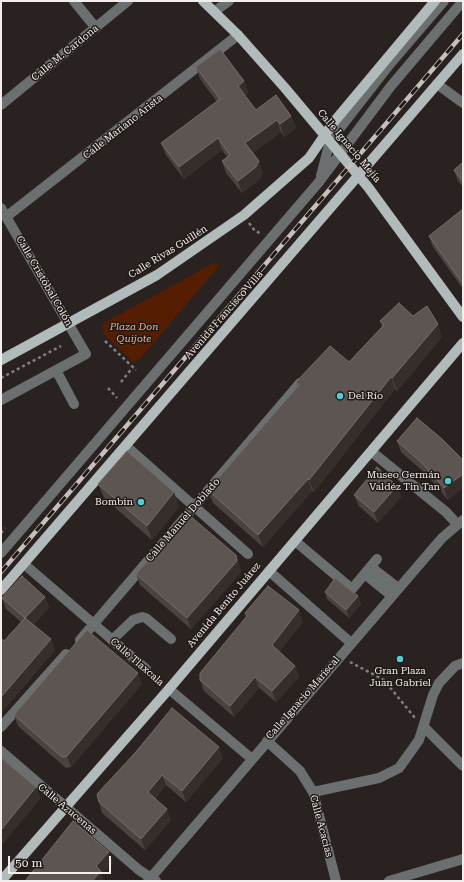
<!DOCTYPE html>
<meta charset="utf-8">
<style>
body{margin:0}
#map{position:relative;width:464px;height:882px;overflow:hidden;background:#292220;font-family:"Roboto Serif",serif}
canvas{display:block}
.frame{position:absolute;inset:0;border:2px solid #f3eeec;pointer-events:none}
.scale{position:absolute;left:8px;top:856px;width:103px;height:18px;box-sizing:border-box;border:2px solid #f3eeec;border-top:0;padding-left:5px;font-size:12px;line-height:14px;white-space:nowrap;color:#f3eeec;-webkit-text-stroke:3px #1f1916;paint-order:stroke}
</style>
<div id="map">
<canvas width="464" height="882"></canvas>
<div class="frame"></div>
<div class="scale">50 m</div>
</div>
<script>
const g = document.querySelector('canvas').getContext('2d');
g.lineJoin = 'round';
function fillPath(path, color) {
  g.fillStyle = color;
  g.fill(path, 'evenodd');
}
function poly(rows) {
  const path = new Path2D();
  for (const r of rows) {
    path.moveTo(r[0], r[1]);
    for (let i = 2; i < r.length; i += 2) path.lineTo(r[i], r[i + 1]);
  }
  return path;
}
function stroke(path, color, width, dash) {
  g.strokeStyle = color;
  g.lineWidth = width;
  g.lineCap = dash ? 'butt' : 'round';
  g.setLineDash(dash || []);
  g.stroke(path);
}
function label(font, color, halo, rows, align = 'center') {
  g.font = font + ' "Roboto Serif",serif';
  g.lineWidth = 3;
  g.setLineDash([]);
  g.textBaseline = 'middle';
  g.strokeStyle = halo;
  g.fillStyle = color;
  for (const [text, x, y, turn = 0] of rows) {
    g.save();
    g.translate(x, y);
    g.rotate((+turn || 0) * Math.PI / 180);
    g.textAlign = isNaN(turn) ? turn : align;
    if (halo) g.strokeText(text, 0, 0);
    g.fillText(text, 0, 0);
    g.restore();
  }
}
const green = poly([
 [216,262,219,266,140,359,133,362,104,334,102,324]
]);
const path = poly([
 [249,223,255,231,260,233],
 [105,341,136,370],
 [1,378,61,346],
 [121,382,133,367],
 [108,388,117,398],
 [1,533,5,528],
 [350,662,384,680,415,718]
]);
const minor = poly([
 [74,1,96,28],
 [215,11,229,1],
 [437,84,463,103],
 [1,105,128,1],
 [321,176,330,141,390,64,444,1],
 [1,208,86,354,1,400],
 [6,217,238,35],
 [56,370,74,404],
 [126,446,248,554],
 [372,452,446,512,457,524],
 [295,541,352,589,377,559],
 [1,553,319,182,391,86,463,1],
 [24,564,146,669],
 [371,567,398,588],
 [269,571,351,643],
 [365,574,392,596],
 [80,640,300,383],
 [112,640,133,620,142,617,146,618,171,639],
 [169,689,252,759],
 [1,727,66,654],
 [424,727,463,766],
 [267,741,300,771,313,792,336,881],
 [1,751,139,870,156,881],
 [313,792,379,778,399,768,419,740,433,695,439,683,455,666,463,663],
 [148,881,442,538,463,520],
 [389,881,463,859]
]);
const major = poly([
 [203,1,238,35,285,88,368,187,463,317],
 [1,360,157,275,244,215,309,158,333,123,435,1],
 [1,590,463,54],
 [1,881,169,689,463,343]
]);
const rail = poly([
 [1,572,463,34]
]);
const wall = poly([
 [196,67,244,81,248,93,245,96,256,110,291,116,296,128,284,137,281,132,253,153,263,173,260,179,242,193,226,173,222,161,227,157,222,150,184,179,166,155,161,143,217,102,200,79],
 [463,162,463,187,458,181,454,170],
 [463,209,463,289,433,247,429,236],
 [413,316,442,337,397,391,395,389,314,492,312,491,263,547,213,503,208,490,298,386,296,382,349,362,382,327,380,321],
 [442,439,448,500,426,474,401,452,397,441],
 [98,484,174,492,179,507,152,540,104,498],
 [397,486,401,497,378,523,359,506,354,495],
 [240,566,241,572,191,629,140,585,136,574],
 [325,592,358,596,361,604,349,618,327,599],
 [45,597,49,608,33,625,55,650,1,713,1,638,4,641,21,622,6,609,2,598],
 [245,613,303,622,279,652,295,666,299,677,276,702,259,688,234,717,204,691,200,680,246,617],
 [142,684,71,767,66,768,18,726,14,715],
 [135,753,223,758,186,802,166,785,155,799,171,820,145,850,102,813,99,802]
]);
const shadedWall = poly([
 [244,81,248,93,243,98,238,86],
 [291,116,296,128,284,137,280,124],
 [277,120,281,132,250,156,245,143],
 [218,138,222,150,184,179,179,167],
 [259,161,263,173,260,179,242,193,238,181],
 [438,324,442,337,397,391,392,378],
 [391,377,395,389,314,492,309,480],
 [463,474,463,488,448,500,444,488],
 [308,479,312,491,263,547,258,535],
 [397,486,401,497,378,523,374,512],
 [174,492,179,507,152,540,147,526],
 [236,555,240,566,241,572,191,629,187,618],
 [358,596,361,604,349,618,346,610],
 [45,597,49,608,29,629,25,618],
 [299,610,303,622,276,656,272,645],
 [51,639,55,650,1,713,1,697],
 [295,666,299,677,276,702,272,691],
 [138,673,142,684,71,767,67,756],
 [255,677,259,688,234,717,230,706],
 [219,747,223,758,186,802,182,791],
 [162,775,166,785,151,803,148,792],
 [36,787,41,798,1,846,1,830],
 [167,809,171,820,145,850,141,839],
 [109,852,113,863,102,875,105,881,92,881,96,866]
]);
const building = poly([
 [220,49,244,81,238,86,256,110,276,95,291,116,280,124,277,120,245,143,259,161,256,167,238,181,222,161,230,155,218,138,179,167,161,143,220,99,196,67,220,49],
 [463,162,463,182,454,170,463,162],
 [463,209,463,284,429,236,463,209],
 [399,303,413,316,427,306,438,324,392,378,391,377,309,480,308,479,258,535,208,490,299,385,296,382,330,346,349,362,384,325,380,321,399,303],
 [417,418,442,439,463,460,463,474,444,488,422,463,397,441,417,418],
 [127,451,174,492,147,526,98,484,127,451],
 [377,467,397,486,374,512,354,495,377,467],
 [189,515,236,555,237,561,187,618,136,574,189,515],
 [22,576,45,597,25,618,2,598,22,576],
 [335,578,358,596,346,610,325,592,335,578],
 [268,586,299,610,272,645,295,666,272,691,255,677,230,706,200,680,200,673,247,616,245,613,268,586],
 [25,618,51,639,1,697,1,638,4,641,25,618],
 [87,630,138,673,67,756,62,757,14,715,87,630],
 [172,708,219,747,182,791,162,775,148,792,167,809,141,839,99,802,97,794,135,753,172,708],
 [1,758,36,787,1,830,1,758],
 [73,821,109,852,96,866,101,871,92,881,78,881,78,880,77,881,25,881,73,821]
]);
const markers = [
 [340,396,4,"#51ccd2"],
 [448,481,4,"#51ccd2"],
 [141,502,4,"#51ccd2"],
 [400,659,4,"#51ccd2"]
];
const streetNames = [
 ["Calle M. Cardona",65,53,-39],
 ["Calle Mariano Arista",123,127,-38],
 ["Calle Ignacio Mejía",349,146,50],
 ["Calle Rivas Guillén",168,252,-32],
 ["Calle Cristóbal Colón",44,281,60],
 ["Avenida Francisco Villa",224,315,-49],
 ["Calle Manuel Doblado",183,520,-49],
 ["Avenida Benito Juárez",224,605,-50],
 ["Calle Tlaxcala",137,662,41],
 ["Calle Ignacio Mariscal",303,698,-49],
 ["Calle Azucenas",67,809,40],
 ["Calle Acacias",321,826,75]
];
const parkNames = [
 ["Plaza Don",134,327],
 ["Quijote",134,339]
];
const poiNames = [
 ["Del Río",348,396,"left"],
 ["Museo Germán",440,475],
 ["Valdéz Tin Tan",440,487],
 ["Bombín",133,502],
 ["Gran Plaza",400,671,"center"],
 ["Juan Gabriel",400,683,"center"]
];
fillPath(green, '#551e02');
stroke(path, '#857f7d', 2.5, [3, 3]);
stroke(minor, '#6b6f6f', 10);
stroke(major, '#b2bbbb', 10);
stroke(rail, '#c5bfbd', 4.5);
stroke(rail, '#1f1916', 3, [9]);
fillPath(wall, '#4a4340');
fillPath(shadedWall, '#352e2b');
fillPath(building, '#5c5552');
stroke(building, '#746d6a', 1);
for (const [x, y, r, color] of markers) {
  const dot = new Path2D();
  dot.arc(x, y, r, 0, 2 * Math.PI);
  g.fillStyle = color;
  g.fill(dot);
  stroke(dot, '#1f1916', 1.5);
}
label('10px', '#f3eeec', '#1f1916', streetNames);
label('italic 10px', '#f5b498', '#1f1916', parkNames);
label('10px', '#f3eeec', '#1f1916', poiNames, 'right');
</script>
